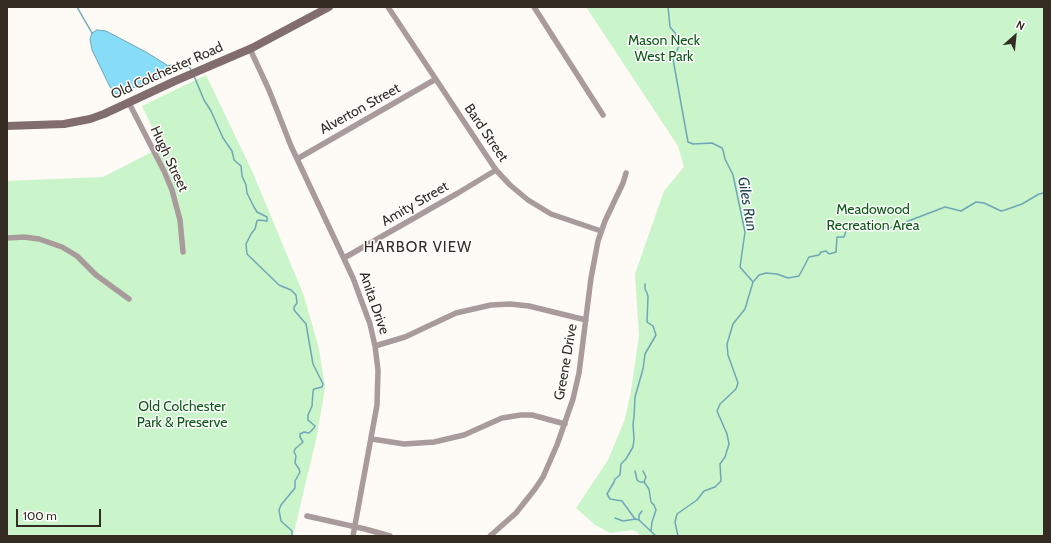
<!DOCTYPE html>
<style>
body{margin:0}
#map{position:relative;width:1051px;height:543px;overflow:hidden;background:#fefaf5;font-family:Cabin,sans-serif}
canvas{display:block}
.frame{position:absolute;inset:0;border:8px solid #342c23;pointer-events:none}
.north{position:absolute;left:995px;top:16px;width:40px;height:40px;-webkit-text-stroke:3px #fff;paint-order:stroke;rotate:27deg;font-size:11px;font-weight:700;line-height:16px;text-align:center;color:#342c23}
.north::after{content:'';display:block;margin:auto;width:14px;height:18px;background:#342c23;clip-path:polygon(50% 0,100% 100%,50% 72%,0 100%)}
.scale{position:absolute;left:16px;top:509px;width:85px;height:18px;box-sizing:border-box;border:2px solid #342c23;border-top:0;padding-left:5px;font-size:12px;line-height:14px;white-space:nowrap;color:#342c23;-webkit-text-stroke:3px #fff;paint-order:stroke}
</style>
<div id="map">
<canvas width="1051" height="543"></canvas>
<div class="frame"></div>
<div class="north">N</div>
<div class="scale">100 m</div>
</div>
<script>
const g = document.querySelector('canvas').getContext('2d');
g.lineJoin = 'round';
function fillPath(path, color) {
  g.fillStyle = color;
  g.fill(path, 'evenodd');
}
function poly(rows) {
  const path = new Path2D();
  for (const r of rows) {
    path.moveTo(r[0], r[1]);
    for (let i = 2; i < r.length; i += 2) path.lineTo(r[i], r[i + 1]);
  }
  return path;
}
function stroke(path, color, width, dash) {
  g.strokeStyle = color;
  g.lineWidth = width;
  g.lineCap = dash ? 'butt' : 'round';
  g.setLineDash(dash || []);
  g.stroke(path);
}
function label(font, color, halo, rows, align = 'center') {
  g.font = font + ' Cabin,sans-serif';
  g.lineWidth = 3;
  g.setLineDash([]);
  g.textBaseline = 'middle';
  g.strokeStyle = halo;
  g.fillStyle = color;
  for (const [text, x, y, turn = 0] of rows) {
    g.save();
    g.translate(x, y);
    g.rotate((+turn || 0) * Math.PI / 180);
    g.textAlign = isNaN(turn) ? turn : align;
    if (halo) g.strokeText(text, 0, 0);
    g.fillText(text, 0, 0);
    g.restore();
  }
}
const green = poly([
 [586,7,1044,7,1044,536,640,536,638,533,633,530,610,533,595,525,576,508,608,460,625,419,631,391,639,335,635,274,664,191,684,167,678,146],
 [206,75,253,173,304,296,319,349,325,388,316,440,293,536,7,536,7,181,103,177,148,154,162,148,142,106]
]);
const water = poly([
 [97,30,106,31,146,52,167,65,168,69,155,78,124,92,118,94,115,93,110,87,92,50,90,39,92,33,97,30]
]);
const stream = poly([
 [77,7,92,33],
 [668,7,670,27,675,33,679,46,673,59,688,142,693,144,712,143,722,148,723,150,725,159,733,175,745,232,740,267,753,282,745,309,733,324,727,344,728,355,738,383,736,389,720,404,717,411,727,434,729,444,725,457,720,464,721,481,715,487,704,491,697,500,677,514,675,522,678,536],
 [168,66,178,64,187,66,191,69],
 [194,76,204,100,211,111,223,138,232,151,234,160,241,166,242,176,246,185,247,193,254,207,257,212,267,217,267,221,259,220,257,221,255,229,251,234,246,244,247,254,279,285,291,290,296,295,297,303,294,307,294,310,306,324,313,364,323,384,322,387,314,389,313,391,312,406,308,415,308,420,315,426,314,428,309,433,304,432,300,434,300,437,303,442,295,449,294,452,296,456,295,463,299,469,300,472,295,481,295,488,281,505,279,510,281,521,292,531,292,536],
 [754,281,759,275,766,273,777,274,788,278,799,276,809,257,819,255,821,252,826,251,829,254,836,252,837,237,844,237,847,228,856,229,866,223,890,228,945,207,961,211,976,202,984,203,1001,211,1005,210,1022,204,1039,194,1044,193],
 [645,284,645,289,647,293,648,297,647,322,653,326,656,335,645,354,643,369,635,397,634,417,633,424,634,439,633,447,626,459,621,464,620,475,615,479,614,482,607,494,610,499,622,501,635,519,639,520,656,536],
 [635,471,637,480,640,482,644,482],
 [643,471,646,477,644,482,649,489,651,502,654,505,656,510,652,522,651,531],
 [615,518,623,521,636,519],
 [639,520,639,515,642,511]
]);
const street = poly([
 [388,7,496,170,510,185,528,200,551,214,601,231],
 [534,7,603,115],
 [250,49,269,90,291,146,353,278,370,324,375,346,378,370,377,405,353,536],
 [129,103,164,171,172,190,180,220,183,252],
 [297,159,436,79],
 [7,238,24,237,39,239,62,247,77,256,96,275,129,299],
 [344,258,458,193,496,170],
 [375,346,405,337,456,313,491,305,510,304,529,306,586,320],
 [372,439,404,444,434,442,464,435,502,418,521,415,532,415,565,424],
 [307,516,365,529,390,536],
 [490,536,516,513,535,489,543,477,557,445,573,399,579,373,591,278,598,241,605,221,623,183,626,173]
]);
const secondary = poly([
 [7,126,64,124,90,119,104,114,175,81,252,48,329,7]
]);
const parkNames = [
 ["Mason Neck",664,41],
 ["West Park",664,57],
 ["Meadowood",873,210],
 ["Recreation Area",873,226],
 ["Old Colchester",182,407],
 ["Park & Preserve",182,423]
];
const streetNames = [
 ["Old Colchester Road",167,71,-24],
 ["Alverton Street",360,109,-29],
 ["Bard Street",486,133,56],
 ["Hugh Street",169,159,65],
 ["Amity Street",415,204,-30],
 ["Anita Drive",374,303,71],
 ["Greene Drive",566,362,-80]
];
const waterNames = [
 ["Giles Run",747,204,80]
];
const neighbourhoodNames = [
 ["HARBOR VIEW",418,248]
];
fillPath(green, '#caf4c9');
fillPath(water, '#87dcf7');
stroke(water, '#6ea7b7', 1);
stroke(stream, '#6ea7b7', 1.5);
stroke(street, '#a99b9b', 5.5);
stroke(secondary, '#826d6e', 8);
label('14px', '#0d5816', '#fff', parkNames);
label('14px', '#342c23', '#fff', streetNames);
label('italic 15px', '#204652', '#fff', waterNames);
g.letterSpacing = '1px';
label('15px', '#342c23', '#fff', neighbourhoodNames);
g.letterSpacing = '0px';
</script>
